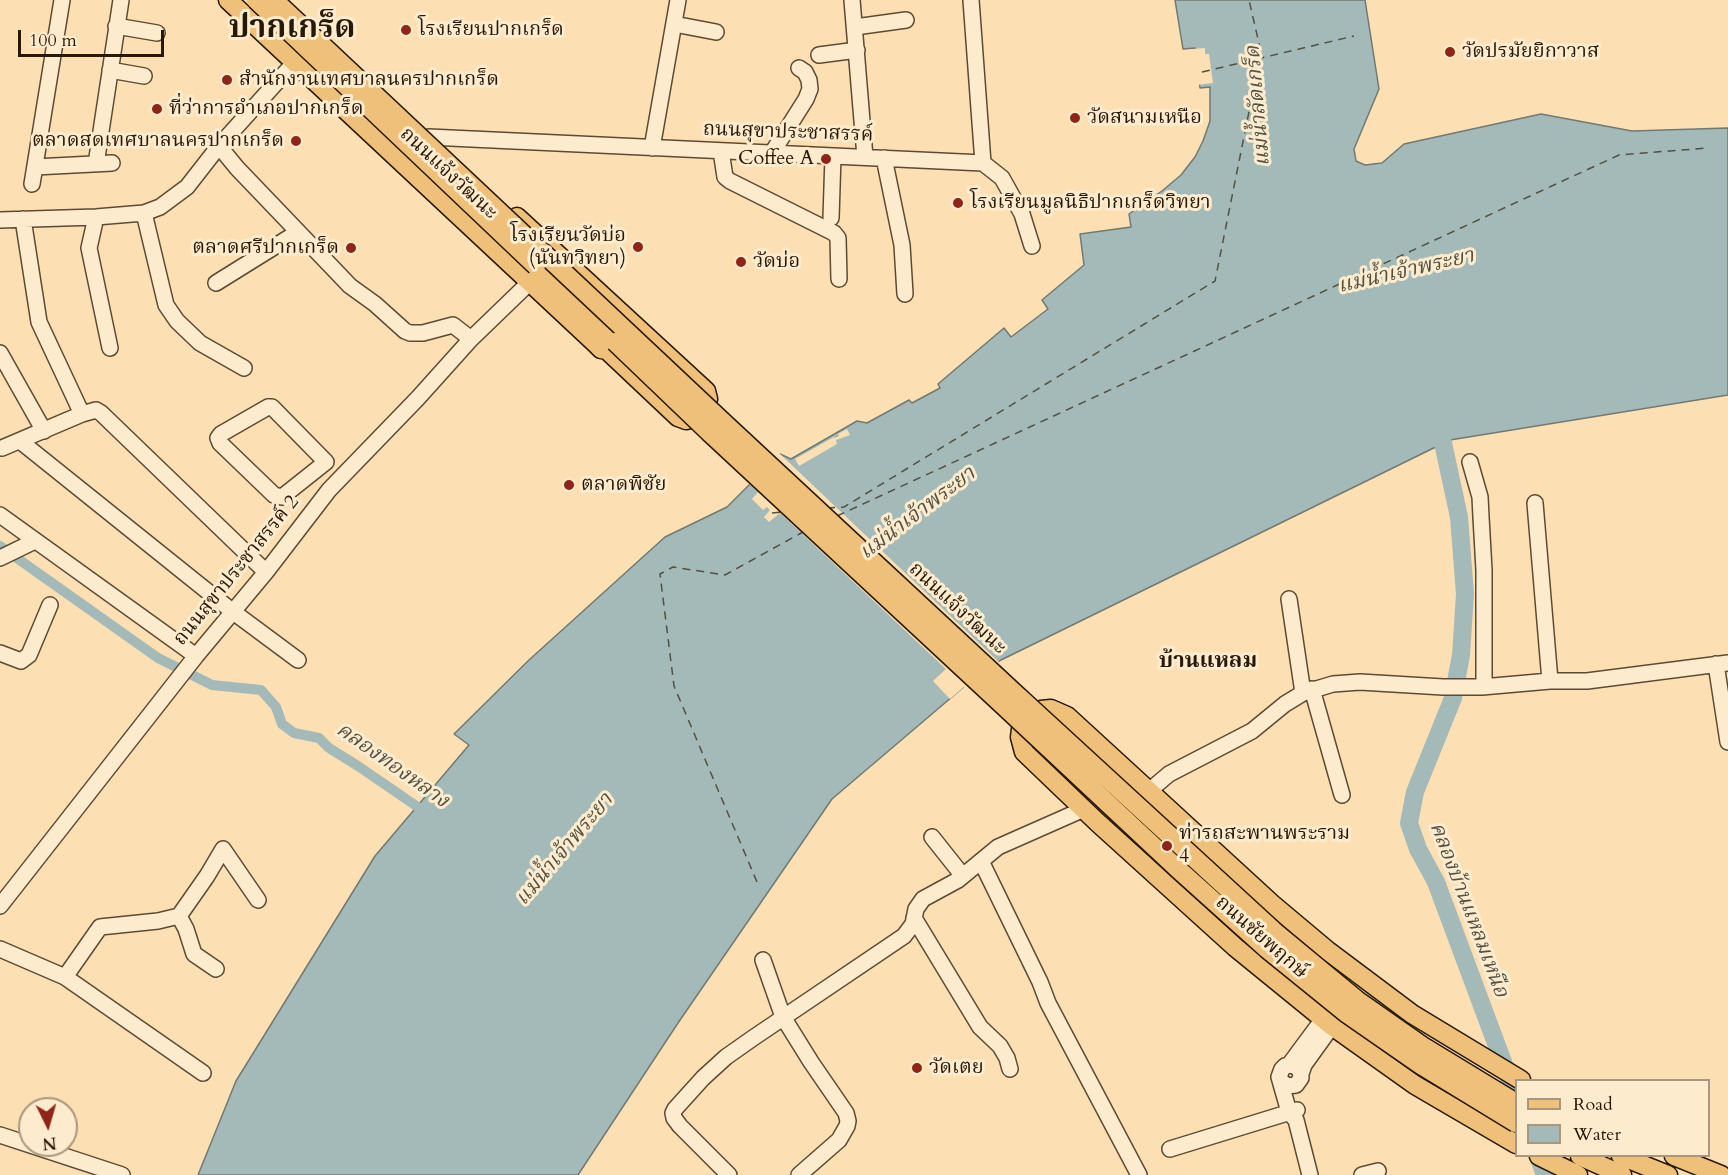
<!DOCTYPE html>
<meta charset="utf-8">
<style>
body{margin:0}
#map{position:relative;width:1728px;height:1175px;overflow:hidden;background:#fce0b4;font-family:Cardo,serif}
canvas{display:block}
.legend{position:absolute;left:1515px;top:1079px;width:195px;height:78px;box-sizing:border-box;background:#fdebce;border:2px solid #a8977e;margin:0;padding:8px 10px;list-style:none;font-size:18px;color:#281806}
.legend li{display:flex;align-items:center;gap:12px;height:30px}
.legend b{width:30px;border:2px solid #a8977e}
.north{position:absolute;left:18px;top:1097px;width:60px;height:60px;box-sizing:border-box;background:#fdebce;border:2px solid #a8977e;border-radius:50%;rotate:175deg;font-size:16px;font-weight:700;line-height:24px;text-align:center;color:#281806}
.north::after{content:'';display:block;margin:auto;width:21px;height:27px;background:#8f2418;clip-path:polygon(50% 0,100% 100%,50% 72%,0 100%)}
.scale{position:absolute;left:18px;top:30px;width:146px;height:27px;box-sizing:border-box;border:3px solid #281806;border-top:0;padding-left:8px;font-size:18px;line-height:21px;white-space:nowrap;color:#281806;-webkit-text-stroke:4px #fdebce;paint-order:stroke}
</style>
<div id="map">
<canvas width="1728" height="1175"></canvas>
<ul class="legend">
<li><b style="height:8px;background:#eec07a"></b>Road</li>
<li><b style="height:16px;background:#a4bab8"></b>Water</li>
</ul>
<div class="north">N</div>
<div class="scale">100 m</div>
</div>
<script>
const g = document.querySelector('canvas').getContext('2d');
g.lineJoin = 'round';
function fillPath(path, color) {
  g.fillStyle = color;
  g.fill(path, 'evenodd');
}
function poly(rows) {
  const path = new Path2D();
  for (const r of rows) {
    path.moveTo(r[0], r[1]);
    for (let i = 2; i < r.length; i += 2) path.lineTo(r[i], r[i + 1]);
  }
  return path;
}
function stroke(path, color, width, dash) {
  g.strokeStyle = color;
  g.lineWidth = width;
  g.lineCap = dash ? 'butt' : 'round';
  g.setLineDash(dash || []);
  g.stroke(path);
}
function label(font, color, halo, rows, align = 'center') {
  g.font = font + ' Cardo,"Noto Serif Thai",serif';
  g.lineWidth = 6;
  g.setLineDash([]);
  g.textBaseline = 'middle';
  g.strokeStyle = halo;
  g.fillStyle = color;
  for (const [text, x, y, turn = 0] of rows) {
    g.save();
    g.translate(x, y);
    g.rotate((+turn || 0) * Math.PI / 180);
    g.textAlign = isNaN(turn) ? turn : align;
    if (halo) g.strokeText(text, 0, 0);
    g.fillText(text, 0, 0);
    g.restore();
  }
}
const water = poly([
 [1175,0,1365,0,1379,89,1354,149,1356,161,1365,165,1382,163,1404,144,1541,114,1632,131,1728,128,1728,395,1450,440,1001,660,966,685,832,799,678,1023,578,1175,198,1175,236,1081,375,856,469,745,454,734,529,660,665,537,727,507,780,454,791,459,857,421,867,423,909,400,912,403,940,388,938,384,1004,328,1011,337,1048,309,1042,300,1084,265,1080,234,1131,227,1129,214,1162,191,1181,175,1195,157,1203,141,1210,121,1210,87,1200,88,1195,48,1183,49,1175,0]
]);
const pier = poly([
 [1205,48,1205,54,1209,54,1213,83,1197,85,1193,49],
 [847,429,850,435,836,440,837,444,799,466,795,459,834,437,835,438,839,436,838,434],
 [778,452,1001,664,967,689,964,687,950,699,933,681,946,669,780,513,769,522,764,517,770,510,767,507,763,510,752,499,758,492,748,483]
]);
const canal = poly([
 [0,546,158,658,212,685,261,690,276,707,282,724,294,733,319,738,329,748,358,766,428,814]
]);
const river = poly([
 [1430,424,1443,443,1459,517,1465,594,1461,655,1453,698,1415,792,1409,823,1418,849,1436,882,1516,1097],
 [1538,1156,1545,1175]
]);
const ferry = poly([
 [1202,72,1354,36],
 [827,508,844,507,1215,281,1261,52,1249,0],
 [772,513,783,512],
 [837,516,1619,155,1707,148],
 [757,882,674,686,660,574,673,567,725,575,803,532]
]);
const minor = poly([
 [852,0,865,157],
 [971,0,983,163],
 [674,24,716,32],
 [116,26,157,33],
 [855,27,906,20],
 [819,55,857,50],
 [110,70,144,76],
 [429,137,983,163],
 [219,146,237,168,350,286,375,304,405,331,410,333,423,333,453,325,471,339],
 [652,148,678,0],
 [721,151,725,177,730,181,834,233,838,238,839,279],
 [772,153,806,99,810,89,809,80,805,72,799,68],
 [884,158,902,245,905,294],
 [983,163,1002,178,1022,214,1032,246],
 [96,164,121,0],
 [35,167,112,163],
 [32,184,62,0],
 [144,213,166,305,177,321,200,343,244,368],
 [96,217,89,248,110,348],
 [831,218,833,156],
 [23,219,39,322,82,414],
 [0,220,96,217,144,213,160,207,187,187,219,146,294,63],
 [216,283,298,232],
 [0,353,44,431],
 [268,407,272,407,326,462,282,497,274,495,220,443,218,438,221,434,268,407],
 [20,441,232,611,298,660],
 [2,448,82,414,96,410,101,413,266,572],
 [1470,462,1480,497,1481,517,1484,570,1484,687],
 [1535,503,1550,681],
 [0,515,196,656],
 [0,558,35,541],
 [1289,599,1303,693],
 [0,653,21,661,29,655,50,605],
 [1716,664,1728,742],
 [1312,689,1342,795],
 [1149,791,1169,774,1252,731,1285,704,1303,693,1333,684,1360,682,1443,687,1482,687,1550,681,1587,681,1728,663],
 [932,837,963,876],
 [981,861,1040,982,1048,1003,1139,1175],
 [0,906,196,656,266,572,329,490,418,398,471,339,530,282],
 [179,916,186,929,194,954,216,969],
 [914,918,980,1027,1000,1046,1007,1058,1010,1069],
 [0,949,65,977,203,1073],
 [763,960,783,1017,811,1062,846,1113,848,1121,847,1126,839,1140,799,1175],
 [65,977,100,927,158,921,179,916,207,876,223,849,258,900],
 [1289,1065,1323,1019],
 [1301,1074,1304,1065,1332,1026],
 [1281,1081,1287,1086,1296,1085,1301,1078,1300,1070,1293,1065,1285,1066,1282,1069,1279,1077,1289,1112,1296,1120,1310,1175],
 [0,1135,122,1175],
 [1170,1149,1297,1110],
 [729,1175,680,1126,674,1118,673,1113,675,1109,703,1078,726,1057,753,1038,904,936,913,924,916,909,923,899,958,880,998,847,1084,809],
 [1362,1175,1378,1171]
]);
const major = poly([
 [228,0,595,343,601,349,607,350,678,417,686,420,697,417,705,409,708,399,706,391,517,217],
 [524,258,536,266,615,342],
 [722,421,1020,698],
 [710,433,1008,710],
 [1516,1144,1415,1085,1332,1026,1235,947,1097,822,1024,752,1020,737,1021,729,1029,717,1041,710,1051,709,1067,716,1272,904,1328,951,1412,1014,1521,1080],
 [1539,1156,1578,1175],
 [1580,1156,1622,1175],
 [1621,1156,1668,1175],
 [1674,1156,1721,1175]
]);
const majorBridge = poly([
 [256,0,536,266],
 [274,0,722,421],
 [615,342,710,433],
 [1020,698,1276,933,1357,1000,1424,1047,1516,1103],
 [1008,710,1179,870,1267,949,1346,1013,1421,1065,1516,1123]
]);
const markers = [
 [406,30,6,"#8f2418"],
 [1450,52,6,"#8f2418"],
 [227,80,6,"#8f2418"],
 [157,109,6,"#8f2418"],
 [1075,118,6,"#8f2418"],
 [296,141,6,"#8f2418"],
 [826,159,6,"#8f2418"],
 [958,203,6,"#8f2418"],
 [638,247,6,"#8f2418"],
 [351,248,6,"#8f2418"],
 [741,262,6,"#8f2418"],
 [569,485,6,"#8f2418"],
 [1167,846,6,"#8f2418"],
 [917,1068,6,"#8f2418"]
];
const poiNames = [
 ["โรงเรียนปากเกร็ด",418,30],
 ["วัดปรมัยยิกาวาส",1462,52],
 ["สำนักงานเทศบาลนครปากเกร็ด",239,80],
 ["ที่ว่าการอำเภอปากเกร็ด",169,109],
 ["วัดสนามเหนือ",1087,118],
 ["ตลาดสดเทศบาลนครปากเกร็ด",284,141,"right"],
 ["Coffee A",814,159,"right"],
 ["โรงเรียนมูลนิธิปากเกร็ดวิทยา",970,203],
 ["โรงเรียนวัดบ่อ",626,236,"right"],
 ["(นันทวิทยา)",626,259,"right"],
 ["ตลาดศรีปากเกร็ด",339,248,"right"],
 ["วัดบ่อ",753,262],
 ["ตลาดพิชัย",581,485],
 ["ท่ารถสะพานพระราม",1179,834],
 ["4",1179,857],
 ["วัดเตย",929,1068]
];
const streetNames = [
 ["ถนนสุขาประชาสรรค์",788,133,2],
 ["ถนนแจ้งวัฒนะ",448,174,43],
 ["ถนนสุขาประชาสรรค์ 2",237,571,-51],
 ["ถนนแจ้งวัฒนะ",957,609,43],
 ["ถนนชัยพฤกษ์",1261,938,41]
];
const waterNames = [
 ["แม่น้ำลัดเกร็ด",1259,106,-95],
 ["แม่น้ำเจ้าพระยา",1406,272,-13],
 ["แม่น้ำเจ้าพระยา",918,514,-37],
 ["คลองทองหลาง",392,766,35],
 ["แม่น้ำเจ้าพระยา",565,850,-50],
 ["คลองบ้านแหลมเหนือ",1468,910,69]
];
const quarterNames = [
 ["บ้านแหลม",1208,662]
];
const townNames = [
 ["ปากเกร็ด",292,30]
];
fillPath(water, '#a4bab8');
stroke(water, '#727971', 1.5);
fillPath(pier, '#fce0b4');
stroke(canal, '#a4bab8', 10);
stroke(river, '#a4bab8', 18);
stroke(ferry, '#535144', 1.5, [8, 6]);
stroke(minor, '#5d4a32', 18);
stroke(major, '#281806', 21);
stroke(minor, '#fdebce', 15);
stroke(major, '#eec07a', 18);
stroke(majorBridge, '#281806', 21, []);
stroke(majorBridge, '#eec07a', 18);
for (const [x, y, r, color] of markers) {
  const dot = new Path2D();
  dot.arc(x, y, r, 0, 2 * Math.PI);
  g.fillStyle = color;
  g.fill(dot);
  stroke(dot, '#fdebce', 2);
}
label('20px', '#281806', '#fdebce', poiNames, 'left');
label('20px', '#281806', '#fdebce', streetNames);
label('italic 21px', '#535144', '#fdebce', waterNames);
label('bold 22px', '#281806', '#fdebce', quarterNames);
label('bold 32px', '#281806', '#fdebce', townNames);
</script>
